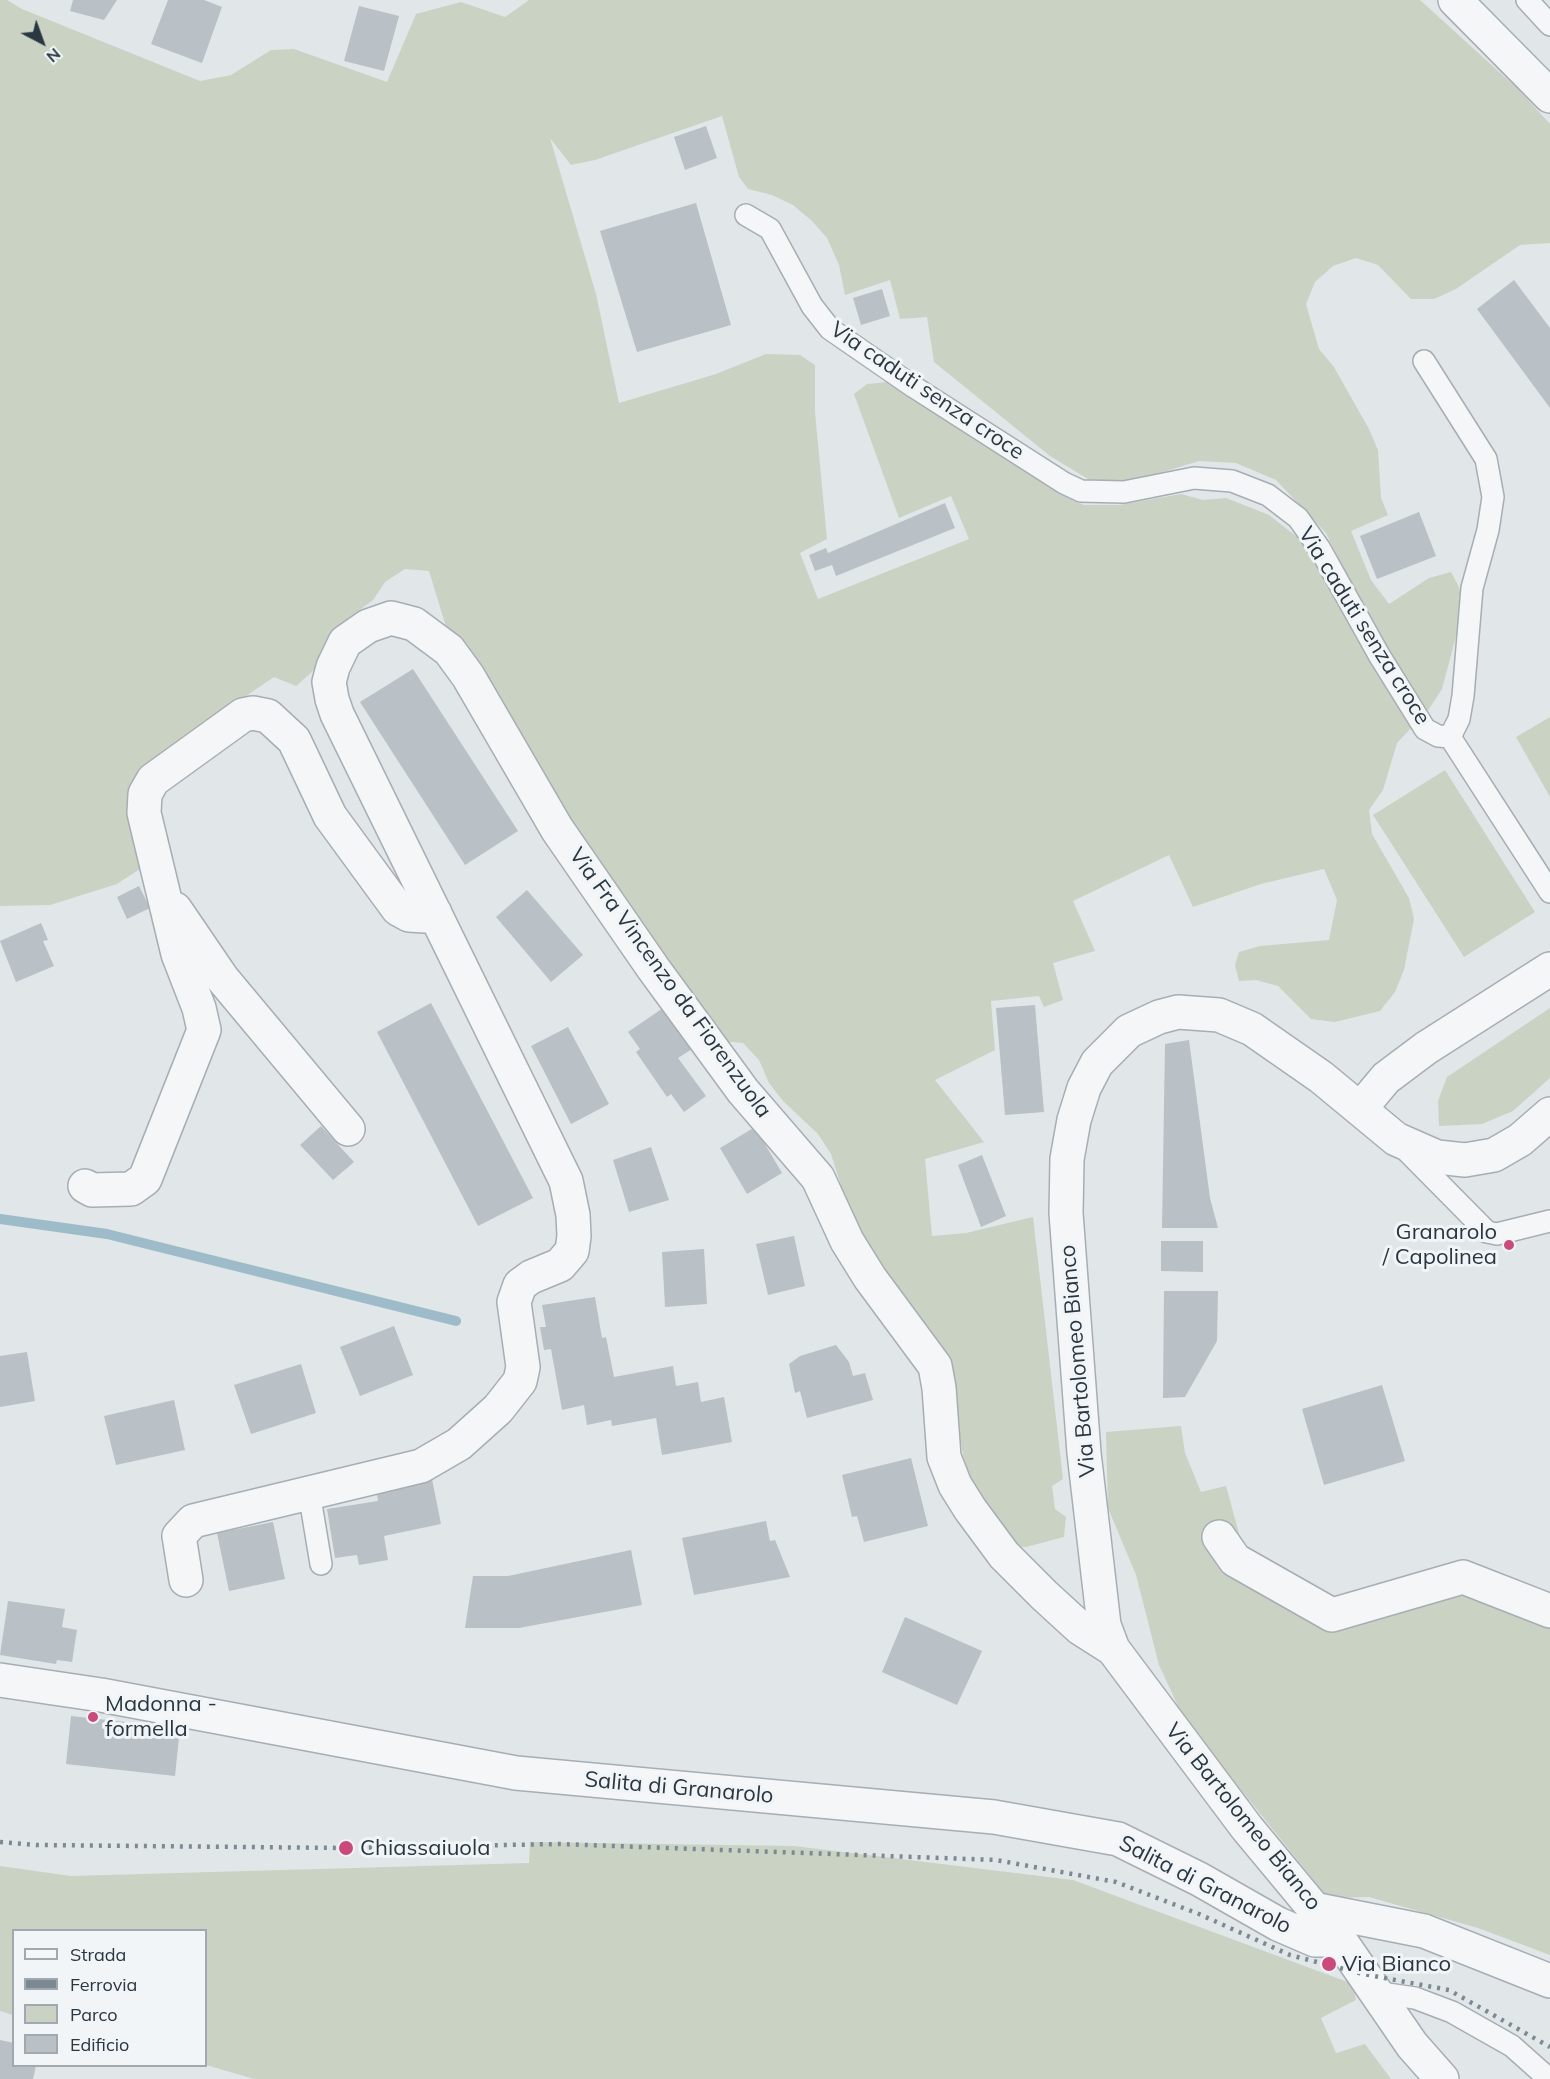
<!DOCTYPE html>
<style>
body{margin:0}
#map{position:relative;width:1550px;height:2079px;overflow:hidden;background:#e1e6e9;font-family:Mulish,sans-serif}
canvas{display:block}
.legend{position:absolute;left:12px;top:1929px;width:195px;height:138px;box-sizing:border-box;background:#f1f5f7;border:2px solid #a1a9ae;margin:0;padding:8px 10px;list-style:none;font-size:18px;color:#2a3741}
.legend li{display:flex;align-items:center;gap:12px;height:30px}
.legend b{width:30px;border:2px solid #a1a9ae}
.north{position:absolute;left:12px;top:12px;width:60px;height:60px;-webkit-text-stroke:4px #f1f5f7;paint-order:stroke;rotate:139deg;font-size:16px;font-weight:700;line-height:24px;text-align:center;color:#2a3741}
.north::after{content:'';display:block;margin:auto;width:21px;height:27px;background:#2a3741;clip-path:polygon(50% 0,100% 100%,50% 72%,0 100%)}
</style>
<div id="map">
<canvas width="1550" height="2079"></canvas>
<ul class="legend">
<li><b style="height:8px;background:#f4f6f8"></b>Strada</li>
<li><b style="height:8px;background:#7b8992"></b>Ferrovia</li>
<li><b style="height:16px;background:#cad3c3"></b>Parco</li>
<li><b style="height:16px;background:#b9c0c6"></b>Edificio</li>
</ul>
<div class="north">N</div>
</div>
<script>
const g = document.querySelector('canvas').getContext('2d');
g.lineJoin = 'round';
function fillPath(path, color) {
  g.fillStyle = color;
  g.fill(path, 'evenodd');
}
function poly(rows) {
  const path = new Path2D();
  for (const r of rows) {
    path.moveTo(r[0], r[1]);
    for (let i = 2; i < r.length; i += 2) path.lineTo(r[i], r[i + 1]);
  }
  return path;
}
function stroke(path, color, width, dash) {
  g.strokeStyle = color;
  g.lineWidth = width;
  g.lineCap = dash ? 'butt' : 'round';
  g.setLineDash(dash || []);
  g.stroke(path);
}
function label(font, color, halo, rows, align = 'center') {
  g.font = font + ' Mulish,sans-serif';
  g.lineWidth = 6;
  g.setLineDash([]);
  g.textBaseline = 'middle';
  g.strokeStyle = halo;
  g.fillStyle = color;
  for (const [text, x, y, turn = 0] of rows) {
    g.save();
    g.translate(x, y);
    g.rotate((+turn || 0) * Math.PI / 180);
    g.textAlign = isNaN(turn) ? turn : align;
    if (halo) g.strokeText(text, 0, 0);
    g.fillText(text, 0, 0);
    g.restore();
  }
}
const green = poly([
 [0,0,7,0,22,9,200,81,231,75,271,50,294,49,387,82,416,14,461,2,505,17,529,0,1420,0,1518,89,1550,124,1550,243,1520,245,1456,289,1434,299,1411,299,1378,265,1356,258,1333,266,1315,282,1306,304,1319,349,1334,367,1369,429,1378,450,1381,498,1388,515,1351,531,1371,580,1389,604,1429,578,1451,572,1459,587,1463,610,1442,689,1429,709,1397,743,1383,790,1369,810,1372,834,1409,898,1414,919,1404,970,1395,992,1380,1011,1335,1022,1311,1019,1278,986,1256,980,1239,981,1235,965,1239,952,1260,946,1329,940,1337,900,1324,869,1261,884,1193,907,1169,855,1073,901,1095,951,1053,963,1063,1000,1044,1007,1039,996,991,1001,995,1050,935,1080,984,1142,925,1159,932,1236,966,1233,1033,1217,1063,1479,1052,1486,1055,1509,1066,1517,1064,1537,1026,1547,1008,1546,968,1483,950,1379,864,1257,831,1154,818,1134,783,1101,769,1083,759,1060,743,1043,721,1041,572,826,447,630,429,571,405,569,385,582,373,600,335,628,313,671,296,686,274,677,153,759,137,776,131,800,140,869,117,884,50,905,0,906],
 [722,116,739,177,748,189,772,195,793,205,812,221,827,238,839,265,845,295,890,280,900,319,927,317,934,362,1050,456,1093,482,1121,485,1199,461,1236,463,1276,480,1326,533,1352,587,1306,544,1269,515,1226,498,1203,500,1181,494,1119,505,1084,505,1060,494,913,396,887,382,867,384,854,394,899,518,951,496,969,539,818,599,800,553,827,539,815,412,815,365,800,355,766,354,716,374,619,403,596,294,550,138,571,165,595,160],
 [1550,717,1550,797,1516,737],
 [1445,770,1535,912,1464,957,1373,815],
 [1550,1008,1550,1078,1513,1111,1482,1124,1439,1126,1438,1101,1447,1077],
 [1181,1426,1185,1453,1201,1492,1226,1486,1243,1548,1337,1599,1457,1567,1550,1601,1550,1955,1478,1928,1369,1897,1328,1898,1184,1719,1159,1665,1136,1575,1108,1508,1106,1432],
 [530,1842,794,1846,1073,1880,1353,1984,1356,2000,1321,2018,1336,2053,1365,2044,1391,2079,254,2079,206,2065,206,1930,14,1930,13,2015,0,2011,0,1866,71,1876,529,1863]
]);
const stream = poly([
 [0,1219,107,1234,456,1321]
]);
const building = poly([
 [73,0,117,0,104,20,70,11],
 [168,0,204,0,222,7,202,63,151,44],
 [359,6,399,16,384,71,344,61],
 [706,126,717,158,685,170,674,137],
 [696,203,731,325,637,352,600,231],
 [1514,280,1550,328,1550,408,1477,309],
 [882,289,890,316,861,325,853,298],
 [945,503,955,528,836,576,832,565,815,571,809,555,826,548,828,553],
 [1419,512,1436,556,1377,579,1360,536],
 [413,669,518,831,465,865,360,702],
 [139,886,150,908,127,919,117,897],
 [527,890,583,955,551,982,496,917],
 [41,923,48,940,43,941,54,966,16,982,0,941],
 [431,1003,533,1198,478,1226,377,1032],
 [1035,1005,1044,1112,1005,1115,996,1008],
 [663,1008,692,1049,678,1058,706,1096,684,1112,671,1094,667,1097,636,1052,640,1049,628,1032],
 [568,1027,609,1104,571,1124,531,1046],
 [1189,1040,1210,1198,1218,1228,1162,1228,1165,1044],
 [321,1126,354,1162,333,1180,300,1145],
 [755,1127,782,1173,747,1194,720,1148],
 [651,1147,669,1200,629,1212,613,1160],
 [982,1155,1006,1216,981,1227,958,1165],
 [794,1236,805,1286,768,1295,756,1244],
 [1161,1241,1203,1241,1203,1272,1161,1271],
 [704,1249,707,1304,665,1307,662,1252],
 [1164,1291,1218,1291,1217,1341,1185,1397,1163,1398],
 [595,1297,602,1338,606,1337,614,1377,673,1366,676,1386,698,1382,701,1402,724,1397,732,1442,662,1455,656,1418,612,1426,611,1420,587,1425,584,1405,562,1410,551,1349,544,1350,540,1327,546,1327,542,1305],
 [394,1326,413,1375,360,1396,340,1347],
 [836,1345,849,1362,853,1376,865,1373,873,1400,807,1418,800,1391,795,1393,789,1364,800,1356],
 [27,1352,35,1401,0,1407,0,1356],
 [301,1364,316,1413,251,1434,234,1385],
 [1382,1385,1405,1461,1324,1485,1302,1409],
 [174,1400,185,1450,116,1465,104,1416],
 [911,1458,928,1526,864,1542,857,1516,852,1517,842,1475],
 [432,1479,441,1524,384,1536,388,1560,359,1565,357,1555,335,1558,327,1509,378,1501,376,1489],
 [766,1521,770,1541,775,1540,790,1577,694,1595,682,1538],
 [273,1522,285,1579,229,1591,217,1533],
 [631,1550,642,1605,519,1628,465,1628,473,1576,508,1576],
 [8,1601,65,1609,62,1627,77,1630,72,1662,57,1660,56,1664,0,1655],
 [905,1617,982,1651,957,1705,882,1672],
 [71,1716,180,1728,175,1776,66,1764],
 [0,2040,14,2043,14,2066,36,2066,33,2079,0,2079]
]);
const service = poly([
 [1527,0,1550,25],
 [746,215,770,229,812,306,830,329,914,387,1064,483,1081,491,1124,492,1194,478,1232,481,1268,495,1298,518,1320,549,1379,655,1425,729,1438,736,1450,737],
 [1424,361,1486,459,1493,497,1488,530,1472,588,1463,696,1459,719,1450,737],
 [1450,737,1550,892],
 [1407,1151,1487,1232,1497,1234,1550,1221],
 [309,1492,321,1564],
 [1374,1992,1415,1998,1452,2012,1512,2046,1549,2079]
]);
const pedestrian = poly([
 [1219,1537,1235,1560,1332,1615,1463,1577,1550,1611]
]);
const minor = poly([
 [1455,0,1550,96],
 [175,909,222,978,348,1129],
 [1360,1109,1386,1078,1426,1048,1550,969],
 [85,1186,92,1190,131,1189,145,1179,204,1030,199,1008,178,954,144,813,145,794,153,780,243,715,253,713,268,716,294,740,330,816,398,909,409,915,425,916,435,913],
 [186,1580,179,1536,193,1521,421,1466,459,1444,498,1409,520,1381,523,1367,514,1302,520,1285,531,1277,560,1265,572,1251,574,1236,573,1215,566,1181,337,714,332,699,329,682,333,667,345,642,368,626,391,618,414,624,449,650,468,676,557,829,653,968,743,1091,818,1178,847,1241,870,1278,935,1366,939,1388,944,1457,955,1485,970,1509,1004,1555,1044,1595,1080,1628,1113,1649],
 [0,1680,101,1695,516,1773,994,1817,1118,1839,1199,1879,1278,1924,1315,1940,1340,1940],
 [1318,1910,1424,1931,1550,1981],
 [1442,2079,1412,2045,1340,1940,1247,1828,1113,1649,1104,1625,1084,1453,1066,1213,1067,1159,1074,1120,1084,1088,1097,1063,1129,1031,1159,1017,1178,1012,1219,1015,1252,1029,1321,1077,1396,1139,1437,1157,1465,1160,1494,1155,1520,1140,1550,1114]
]);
const rail = poly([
 [0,1842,37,1845,346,1848,559,1844,996,1860,1116,1882,1199,1914,1290,1955,1363,1974,1449,1990,1550,2047]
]);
const markers = [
 [1509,1245,6,"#ca4b79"],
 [93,1717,6,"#ca4b79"],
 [346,1848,8,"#ca4b79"],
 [1329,1964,8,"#ca4b79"]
];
const streetNames = [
 ["Via caduti senza croce",927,391,34],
 ["Via caduti senza croce",1364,626,58],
 ["Via Fra Vincenzo da Fiorenzuola",670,983,54],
 ["Via Bartolomeo Bianco",1078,1361,-95],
 ["Salita di Granarolo",679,1788,5],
 ["Via Bartolomeo Bianco",1243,1817,51],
 ["Salita di Granarolo",1205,1885,27]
];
const poiNames = [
 ["Granarolo",1497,1232,"right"],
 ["/ Capolinea",1497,1257,"right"],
 ["Madonna -",105,1704],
 ["formella",105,1729],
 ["Chiassaiuola",360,1848],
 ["Via Bianco",1342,1964]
];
fillPath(green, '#cad3c3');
stroke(stream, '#9dbbc8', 10);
fillPath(building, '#b9c0c6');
stroke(service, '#a6aeb3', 24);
stroke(pedestrian, '#a6aeb3', 36);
stroke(minor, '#a6aeb3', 36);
stroke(service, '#f4f6f8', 21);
stroke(pedestrian, '#f4f6f8', 33);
stroke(minor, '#f4f6f8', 33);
stroke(rail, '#7b8992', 4.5, [3, 6]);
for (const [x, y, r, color] of markers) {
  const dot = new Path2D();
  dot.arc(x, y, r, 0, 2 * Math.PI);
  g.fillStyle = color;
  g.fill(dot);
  stroke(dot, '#f1f5f7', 2);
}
label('22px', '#2a3741', '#f1f5f7', streetNames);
label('22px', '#2a3741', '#f1f5f7', poiNames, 'left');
</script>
